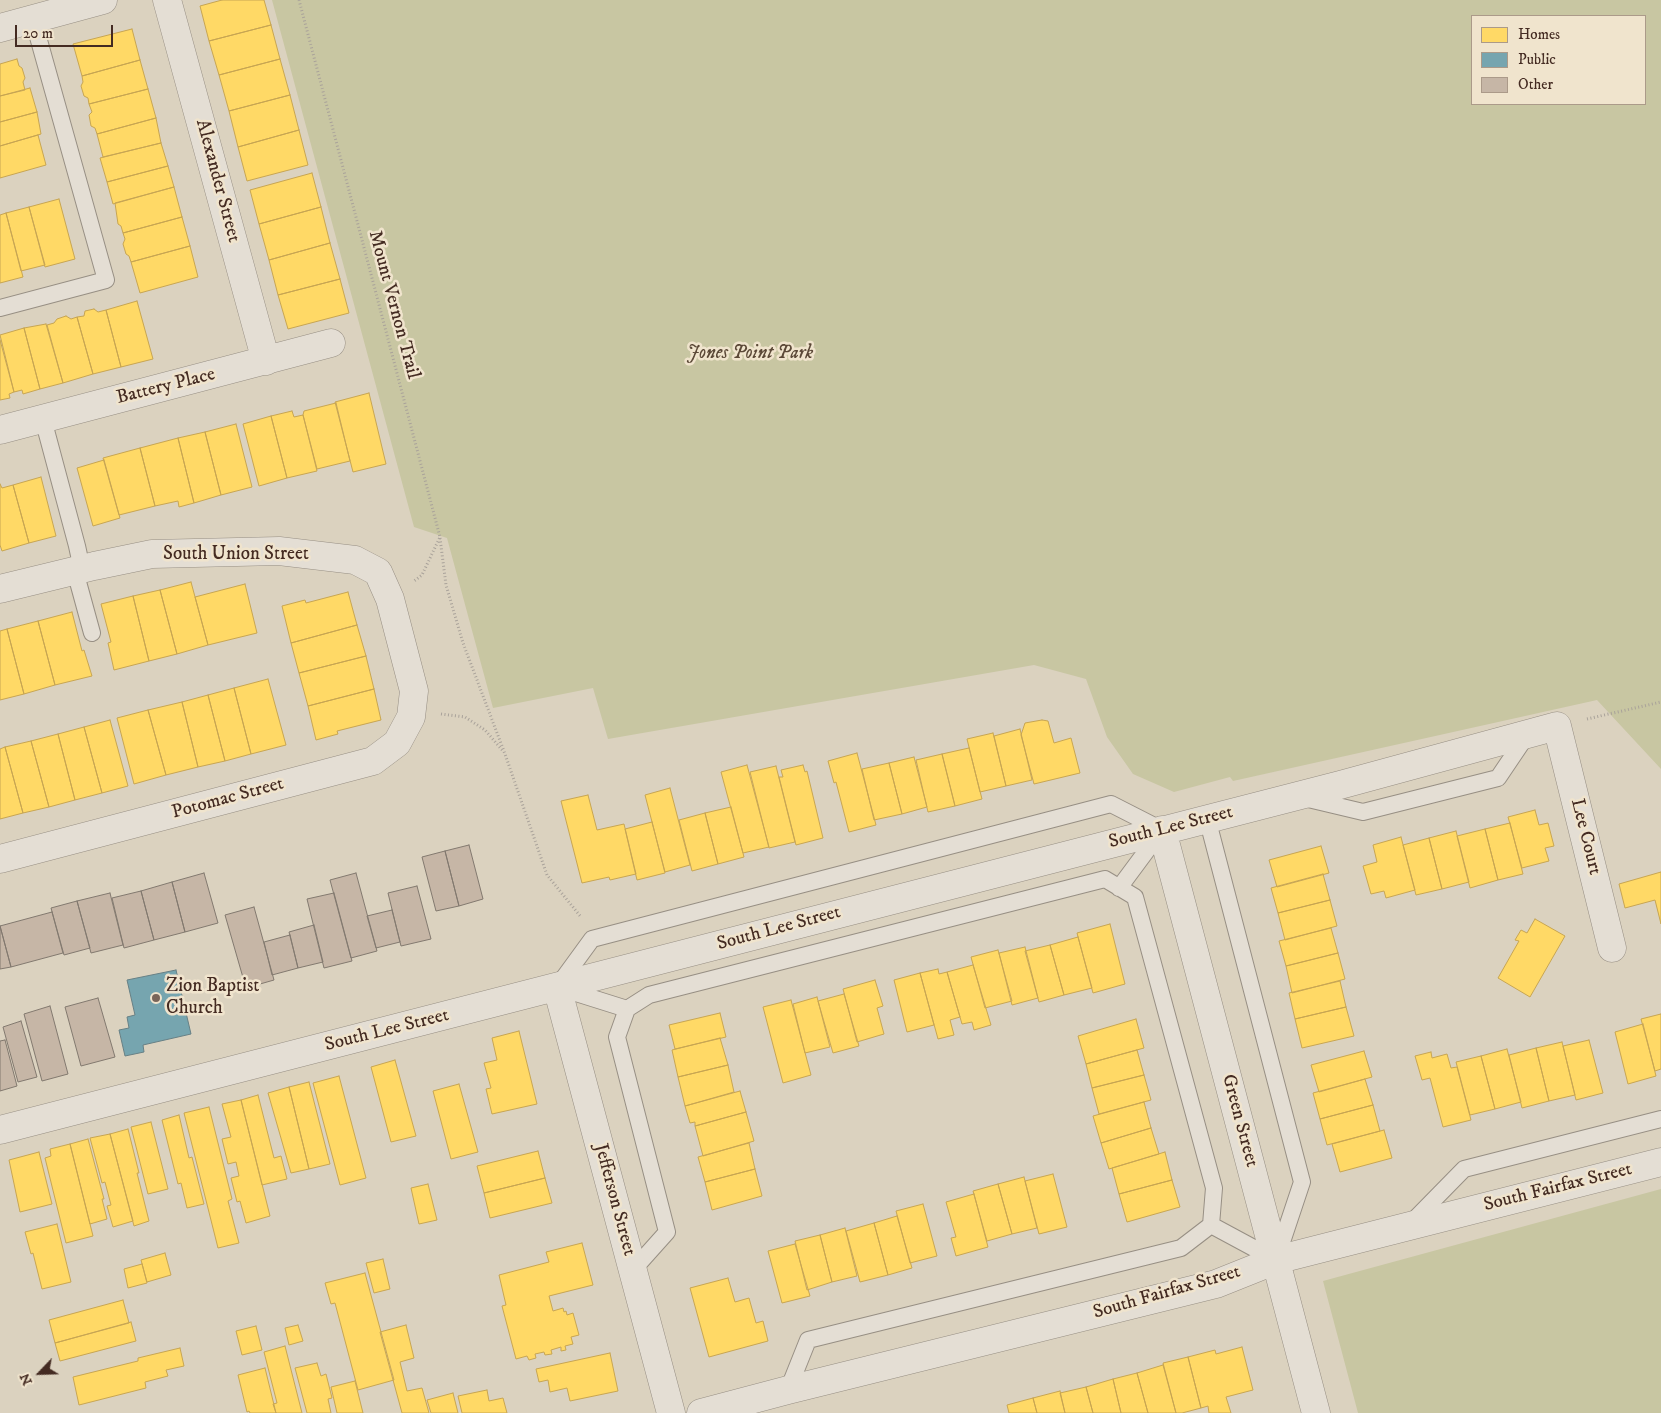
<!DOCTYPE html>
<style>
body{margin:0}
#map{position:relative;width:1661px;height:1413px;overflow:hidden;background:#dbd2bf;font-family:"IM FELL DW Pica",serif}
canvas{display:block}
.legend{position:absolute;left:1471px;top:15px;width:175px;height:90px;box-sizing:border-box;background:#f0e4cd;border:1px solid #ab9a89;margin:0;padding:6px 9px;list-style:none;font-size:15px;color:#442b22}
.legend li{display:flex;align-items:center;gap:10px;height:25px}
.legend b{width:25px;border:1px solid #ab9a89}
.north{position:absolute;left:15px;top:1348px;width:50px;height:50px;-webkit-text-stroke:4px #f0e4cd;paint-order:stroke;rotate:246deg;font-size:14px;font-weight:700;line-height:20px;text-align:center;color:#442b22}
.north::after{content:'';display:block;margin:auto;width:18px;height:22px;background:#442b22;clip-path:polygon(50% 0,100% 100%,50% 72%,0 100%)}
.scale{position:absolute;left:15px;top:25px;width:98px;height:22px;box-sizing:border-box;border:2px solid #442b22;border-top:0;padding-left:6px;font-size:15px;line-height:18px;white-space:nowrap;color:#442b22;-webkit-text-stroke:4px #f0e4cd;paint-order:stroke}
</style>
<div id="map">
<canvas width="1661" height="1413"></canvas>
<ul class="legend">
<li><b style="height:14px;background:#ffd966"></b>Homes</li>
<li><b style="height:14px;background:#76a5af"></b>Public</li>
<li><b style="height:14px;background:#c6b6a6"></b>Other</li>
</ul>
<div class="north">N</div>
<div class="scale">20 m</div>
</div>
<script>
const g = document.querySelector('canvas').getContext('2d');
g.lineJoin = 'round';
function fillPath(path, color) {
  g.fillStyle = color;
  g.fill(path, 'evenodd');
}
function poly(rows) {
  const path = new Path2D();
  for (const r of rows) {
    path.moveTo(r[0], r[1]);
    for (let i = 2; i < r.length; i += 2) path.lineTo(r[i], r[i + 1]);
  }
  return path;
}
function stroke(path, color, width, dash) {
  g.strokeStyle = color;
  g.lineWidth = width;
  g.lineCap = dash ? 'butt' : 'round';
  g.setLineDash(dash || []);
  g.stroke(path);
}
function label(font, color, halo, rows, align = 'center') {
  g.font = font + ' "IM FELL DW Pica",serif';
  g.lineWidth = 5;
  g.setLineDash([]);
  g.textBaseline = 'middle';
  g.strokeStyle = halo;
  g.fillStyle = color;
  for (const [text, x, y, turn = 0] of rows) {
    g.save();
    g.translate(x, y);
    g.rotate((+turn || 0) * Math.PI / 180);
    g.textAlign = isNaN(turn) ? turn : align;
    if (halo) g.strokeText(text, 0, 0);
    g.fillText(text, 0, 0);
    g.restore();
  }
}
const green = poly([
 [272,0,1661,0,1661,769,1597,700,1233,781,1230,777,1174,792,1133,774,1107,737,1086,679,1034,665,608,739,593,688,493,708,447,538,414,527],
 [1472,16,1645,16,1645,104,1472,104],
 [1661,1189,1661,1413,1358,1413,1323,1281]
]);
const homes = poly([
 [222,0,264,0,271,25,209,41,200,6,222,0],
 [271,25,280,59,219,75,209,41,271,25],
 [132,29,140,60,82,76,73,44,132,29],
 [17,59,19,66,22,68,25,78,23,82,25,90,0,96,0,64,17,59],
 [280,59,290,95,229,111,219,75,280,59],
 [140,60,148,89,89,104,88,98,84,96,81,86,83,82,82,76,140,60],
 [30,88,37,112,0,122,0,96,30,88],
 [148,89,156,118,97,134,95,128,91,126,89,115,92,112,89,104,148,89],
 [290,95,299,130,238,147,229,111,290,95],
 [37,112,41,134,0,146,0,122,37,112],
 [156,118,161,143,103,157,97,134,156,118],
 [299,130,308,165,247,181,238,147,299,130],
 [38,135,46,165,0,178,0,146,38,135],
 [161,143,168,166,107,182,100,158,161,143],
 [168,166,174,187,113,204,107,182,168,166],
 [312,173,321,207,259,224,250,190,312,173],
 [174,187,182,217,123,233,121,226,118,224,115,203,174,187],
 [59,199,75,259,45,267,29,207,59,199],
 [29,207,45,265,21,271,6,213,29,207],
 [321,207,330,243,269,260,259,224,321,207],
 [6,213,23,277,0,283,0,215,6,213],
 [182,217,190,246,131,262,129,256,126,254,123,244,125,239,123,233,182,217],
 [330,243,340,279,278,295,269,260,330,243],
 [190,246,198,277,140,293,131,262,190,246],
 [340,279,349,313,288,329,278,295,340,279],
 [137,301,153,359,121,367,106,310,137,301],
 [94,309,98,312,106,310,121,367,93,374,77,317,84,316,85,311,94,309],
 [66,316,71,319,77,317,93,374,63,383,47,325,54,323,57,319,66,316],
 [46,324,63,383,40,389,24,328,46,324],
 [24,328,40,389,23,394,22,390,14,392,0,335,24,328],
 [0,340,14,392,9,394,10,398,0,400,0,340],
 [369,393,386,464,353,472,335,402,369,393],
 [336,403,350,461,317,469,303,415,304,411,336,403],
 [292,411,294,417,303,415,317,471,287,478,271,416,292,411],
 [271,416,287,478,259,486,243,424,271,416],
 [236,424,252,487,221,495,205,432,236,424],
 [205,432,221,495,194,503,178,438,205,432],
 [178,438,194,503,179,507,178,501,155,506,140,448,178,438],
 [140,448,155,506,119,515,103,458,140,448],
 [104,460,120,518,93,526,77,468,104,460],
 [41,477,56,536,29,543,13,485,41,477],
 [0,484,2,488,13,485,29,543,2,551,0,545,0,484],
 [191,582,208,645,177,654,160,590,191,582],
 [245,584,257,633,208,645,195,597,245,584],
 [160,590,177,654,149,661,133,596,160,590],
 [348,592,357,625,291,643,282,606,305,600,306,603,348,592],
 [133,596,149,661,114,670,108,643,111,642,101,604,133,596],
 [72,612,82,651,84,650,92,676,55,685,38,621,72,612],
 [38,621,55,685,24,694,7,629,38,621],
 [357,625,366,656,299,673,291,643,357,625],
 [7,629,24,694,0,700,0,631,7,629],
 [366,656,374,689,308,706,299,673,366,656],
 [268,679,286,745,251,754,234,688,268,679],
 [234,688,251,754,225,761,208,695,234,688],
 [374,689,381,720,337,731,338,734,316,740,308,706,374,689],
 [208,695,225,761,198,767,182,702,208,695],
 [182,702,198,767,166,775,148,710,182,702],
 [148,710,166,775,134,784,117,718,148,710],
 [110,720,128,786,102,793,84,727,110,720],
 [1042,720,1048,721,1054,743,1071,738,1080,773,1034,784,1021,735,1025,723,1042,720],
 [84,727,102,793,75,800,58,734,84,727],
 [1020,729,1032,780,1006,786,994,736,1020,729],
 [993,733,1006,786,980,792,967,739,993,733],
 [58,734,75,800,49,807,31,741,58,734],
 [31,741,49,807,23,813,5,747,31,741],
 [5,747,23,813,0,819,0,749,5,747],
 [969,748,982,799,955,806,942,754,969,748],
 [857,753,876,825,849,832,836,782,834,783,828,761,857,753],
 [942,754,955,806,928,812,916,760,942,754],
 [914,757,927,807,902,814,889,763,914,757],
 [889,763,902,814,874,820,862,769,889,763],
 [747,765,769,847,743,853,721,772,747,765],
 [803,765,805,772,807,771,823,838,796,845,779,777,783,777,781,770,803,765],
 [776,766,795,842,769,848,750,772,776,766],
 [670,788,690,865,665,872,645,795,670,788],
 [588,795,597,830,624,824,636,874,610,880,609,877,582,883,561,801,588,795],
 [731,807,744,857,718,864,705,813,731,807],
 [1535,810,1539,825,1548,823,1554,846,1545,848,1549,861,1522,868,1508,817,1535,810],
 [705,813,718,864,692,871,679,820,705,813],
 [652,822,665,873,637,880,625,829,652,822],
 [1510,823,1523,874,1498,880,1485,829,1510,823],
 [1485,829,1498,880,1470,888,1457,836,1485,829],
 [1456,831,1469,882,1442,889,1429,838,1456,831],
 [1401,837,1415,890,1386,898,1384,891,1371,894,1363,866,1377,862,1373,845,1401,837],
 [1429,838,1442,889,1416,895,1403,845,1429,838],
 [1321,846,1329,873,1277,887,1269,860,1321,846],
 [1661,872,1661,924,1655,900,1625,908,1619,884,1661,872],
 [1323,874,1330,900,1278,913,1271,888,1323,874],
 [1330,900,1337,926,1285,940,1278,913,1330,900],
 [1535,919,1565,936,1530,997,1498,978,1519,941,1515,940,1521,930,1527,933,1535,919],
 [1110,924,1125,984,1093,993,1077,933,1110,924],
 [1331,928,1338,953,1286,966,1279,941,1331,928],
 [1078,937,1092,988,1064,995,1050,945,1078,937],
 [1050,945,1064,995,1039,1002,1025,951,1050,945],
 [1025,947,1038,998,1012,1005,999,953,1025,947],
 [998,950,1012,1001,985,1008,971,957,998,950],
 [1338,953,1345,979,1292,993,1286,966,1338,953],
 [973,965,991,1025,974,1030,972,1022,962,1024,947,972,973,965],
 [938,969,939,974,947,972,960,1017,950,1020,954,1035,938,1039,920,973,938,969],
 [920,973,934,1025,907,1032,894,980,920,973],
 [875,980,883,1006,877,1008,884,1034,857,1042,843,989,875,980],
 [1340,981,1346,1007,1295,1019,1289,993,1340,981],
 [844,994,859,1046,833,1053,818,1001,844,994],
 [817,997,830,1047,805,1053,793,1004,817,997],
 [791,1000,811,1075,783,1083,763,1007,791,1000],
 [1346,1007,1354,1036,1302,1048,1295,1019,1346,1007],
 [720,1013,726,1037,675,1049,669,1025,720,1013],
 [1661,1014,1661,1069,1655,1071,1641,1019,1661,1014],
 [1136,1019,1144,1048,1086,1064,1078,1036,1136,1019],
 [1643,1024,1656,1076,1628,1084,1615,1032,1643,1024],
 [519,1031,537,1104,492,1114,486,1089,491,1088,484,1063,497,1060,492,1038,519,1031],
 [720,1038,728,1065,678,1077,672,1050,720,1038],
 [1589,1040,1603,1093,1576,1100,1563,1046,1589,1040],
 [1562,1042,1575,1095,1549,1101,1536,1048,1562,1042],
 [1536,1048,1549,1101,1522,1108,1509,1055,1536,1048],
 [1507,1049,1521,1102,1495,1109,1481,1056,1507,1049],
 [1137,1050,1144,1075,1092,1088,1086,1064,1137,1050],
 [1364,1051,1372,1077,1319,1092,1311,1065,1364,1051],
 [1431,1052,1432,1058,1447,1054,1451,1068,1457,1067,1471,1120,1443,1127,1430,1078,1422,1080,1415,1056,1431,1052],
 [1481,1056,1495,1109,1470,1115,1456,1062,1481,1056],
 [395,1060,416,1136,391,1142,371,1067,395,1060],
 [728,1065,734,1092,685,1106,678,1077,728,1065],
 [1144,1075,1151,1100,1099,1114,1092,1088,1144,1075],
 [339,1076,366,1178,340,1185,313,1083,339,1076],
 [1365,1079,1373,1105,1320,1119,1313,1093,1365,1079],
 [309,1082,330,1164,309,1169,289,1087,309,1082],
 [459,1084,478,1152,451,1159,433,1091,459,1084],
 [289,1087,309,1169,291,1173,268,1093,289,1087],
 [740,1091,746,1112,695,1126,695,1122,690,1123,685,1106,740,1091],
 [258,1095,274,1158,281,1156,287,1179,262,1185,241,1100,258,1095],
 [241,1100,270,1216,246,1223,240,1201,237,1202,231,1178,239,1176,236,1162,228,1164,222,1139,231,1137,222,1104,241,1100],
 [1144,1102,1151,1128,1101,1143,1093,1116,1144,1102],
 [1373,1105,1380,1131,1327,1145,1320,1119,1373,1105],
 [209,1107,232,1199,228,1201,239,1243,218,1248,184,1113,209,1107],
 [746,1112,754,1141,703,1156,695,1126,746,1112],
 [179,1115,189,1158,192,1157,204,1204,187,1208,181,1183,178,1184,162,1120,179,1115],
 [151,1122,168,1189,148,1194,131,1127,151,1122],
 [1151,1128,1159,1154,1109,1169,1101,1143,1151,1128],
 [128,1129,139,1173,137,1173,149,1221,134,1226,110,1134,128,1129],
 [1384,1130,1392,1158,1340,1172,1332,1144,1384,1130],
 [110,1134,133,1221,113,1227,107,1206,111,1205,105,1182,102,1183,90,1138,110,1134],
 [88,1139,104,1199,102,1199,107,1219,90,1224,70,1144,88,1139],
 [749,1143,755,1169,705,1182,698,1157,749,1143],
 [70,1144,93,1236,66,1243,45,1158,51,1156,50,1149,70,1144],
 [538,1151,545,1178,484,1193,477,1166,538,1151],
 [39,1152,52,1204,20,1212,9,1160,39,1152],
 [1165,1152,1172,1180,1119,1194,1112,1168,1165,1152],
 [755,1169,762,1196,712,1210,705,1182,755,1169],
 [1053,1174,1067,1227,1039,1234,1025,1181,1053,1174],
 [1024,1177,1037,1228,1012,1234,998,1184,1024,1177],
 [545,1178,552,1203,490,1218,484,1193,545,1178],
 [1172,1180,1180,1207,1127,1222,1119,1194,1172,1180],
 [428,1184,437,1220,419,1224,411,1188,428,1184],
 [998,1184,1012,1234,987,1241,973,1191,998,1184],
 [974,1194,988,1247,956,1256,951,1238,956,1237,946,1202,974,1194],
 [923,1204,937,1256,910,1263,896,1211,923,1204],
 [897,1216,912,1268,888,1275,874,1223,897,1216],
 [874,1223,888,1275,860,1282,846,1231,874,1223],
 [57,1224,71,1282,42,1289,33,1253,31,1254,25,1232,57,1224],
 [845,1228,857,1276,832,1282,820,1235,845,1228],
 [820,1235,832,1282,807,1290,795,1241,820,1235],
 [582,1243,593,1285,549,1296,553,1311,563,1308,564,1312,566,1311,567,1315,573,1313,579,1335,571,1337,573,1344,565,1346,566,1350,561,1351,561,1347,551,1350,552,1354,545,1355,544,1352,535,1354,536,1358,529,1360,527,1356,516,1359,502,1306,506,1305,499,1275,549,1262,546,1252,582,1243],
 [795,1244,810,1296,782,1303,768,1251,795,1244],
 [165,1253,171,1275,147,1282,141,1260,165,1253],
 [383,1259,390,1289,374,1293,366,1263,383,1259],
 [142,1264,147,1283,128,1288,124,1269,142,1264],
 [365,1273,394,1380,358,1390,335,1303,331,1304,325,1283,365,1273],
 [728,1278,735,1302,749,1298,756,1323,763,1321,768,1341,709,1357,690,1288,728,1278],
 [123,1300,129,1323,55,1343,49,1320,123,1300],
 [131,1322,136,1341,60,1361,55,1343,131,1322],
 [298,1325,303,1341,289,1345,285,1328,298,1325],
 [406,1325,414,1358,400,1362,407,1391,422,1388,429,1413,402,1413,380,1332,406,1325],
 [256,1326,262,1350,242,1355,236,1331,256,1326],
 [285,1346,302,1413,276,1413,273,1404,277,1403,264,1352,285,1346],
 [1242,1347,1253,1390,1226,1397,1231,1413,1209,1413,1208,1406,1201,1408,1188,1357,1215,1350,1216,1354,1242,1347],
 [180,1348,184,1366,166,1370,168,1376,145,1382,146,1388,79,1405,73,1377,138,1361,138,1358,180,1348],
 [610,1353,618,1391,570,1401,567,1388,550,1392,548,1380,539,1382,536,1369,610,1353],
 [1188,1357,1201,1408,1182,1413,1176,1413,1163,1363,1188,1357],
 [317,1363,321,1376,326,1374,332,1398,328,1399,331,1413,307,1413,295,1368,317,1363],
 [1163,1365,1176,1413,1148,1413,1137,1373,1163,1365],
 [265,1368,276,1413,250,1413,249,1411,247,1412,238,1375,265,1368],
 [1137,1373,1148,1413,1121,1413,1113,1379,1137,1373],
 [1113,1379,1121,1413,1093,1413,1086,1387,1113,1379],
 [355,1381,363,1413,337,1413,331,1387,355,1381],
 [1086,1387,1093,1413,1065,1413,1060,1393,1086,1387],
 [487,1390,489,1401,503,1398,507,1413,462,1413,458,1396,487,1390],
 [1060,1391,1065,1413,1037,1413,1033,1398,1060,1391],
 [453,1393,458,1413,431,1413,427,1400,453,1393],
 [1033,1398,1037,1413,1009,1413,1007,1405,1033,1398]
]);
const public = poly([
 [176,970,191,1034,143,1045,144,1052,125,1056,119,1030,129,1028,127,1017,135,1015,127,980,176,970]
]);
const building = poly([
 [469,845,483,899,459,906,445,851,469,845],
 [445,851,459,906,436,911,422,857,445,851],
 [204,873,218,923,185,932,172,882,204,873],
 [356,873,377,951,351,958,330,880,356,873],
 [172,882,185,932,154,940,141,891,172,882],
 [417,886,431,939,401,946,388,893,417,886],
 [141,891,154,940,124,948,112,898,141,891],
 [110,893,123,945,91,953,77,901,110,893],
 [334,893,352,961,324,968,307,899,334,893],
 [77,901,90,948,64,955,51,908,77,901],
 [254,907,274,980,246,988,225,915,254,907],
 [392,910,400,942,376,948,367,916,392,910],
 [52,912,63,953,11,967,0,926,52,912],
 [314,925,323,962,298,968,289,932,314,925],
 [0,926,11,967,0,969,0,926],
 [290,935,298,968,272,975,264,942,290,935],
 [98,998,115,1057,81,1066,65,1007,98,998],
 [50,1006,68,1074,42,1081,24,1014,50,1006],
 [21,1021,37,1077,18,1082,3,1027,21,1021],
 [5,1040,17,1086,0,1091,0,1041,5,1040]
]);
const path = poly([
 [299,0,440,537,422,575,414,581],
 [440,538,446,585,463,643,505,754,547,875,581,917],
 [441,714,465,717,485,730,503,751],
 [1587,719,1661,702]
]);
const service = poly([
 [0,308,106,280,33,19],
 [43,419,77,546,82,569],
 [75,571,92,633],
 [1304,798,1363,812,1498,778,1527,735],
 [1207,818,1302,1182,1276,1260,1211,1225],
 [627,1009,557,987,592,939,1111,804,1162,830,1119,888],
 [1412,1222,1464,1169,1661,1119],
 [633,1270,667,1232,617,1037,627,1009,649,995,1105,879,1135,897,1214,1188,1211,1225,1181,1248,808,1340,788,1390]
]);
const minor = poly([
 [167,0,266,361],
 [0,28,103,0],
 [0,430,331,343],
 [0,589,94,566,152,554,279,551,355,560,378,572,390,599,414,691,411,717,397,743,373,761,0,859],
 [1162,830,1316,1413],
 [557,987,671,1413],
 [0,1130,1340,785,1557,726,1612,948],
 [701,1413,788,1390,1216,1284,1276,1260,1661,1162]
]);
const markers = [
 [156,998,5,"#796559"]
];
const streetNames = [
 ["Alexander Street",217,181,75],
 ["Mount Vernon Trail",393,305,75],
 ["Battery Place",166,387,-14],
 ["South Union Street",236,555],
 ["Potomac Street",228,799,-15],
 ["South Lee Street",1171,828,-14],
 ["Lee Court",1585,837,76],
 ["South Lee Street",779,929,-15],
 ["South Lee Street",387,1031,-14],
 ["Green Street",1239,1121,75],
 ["South Fairfax Street",1558,1188,-14],
 ["Jefferson Street",614,1200,75],
 ["South Fairfax Street",1167,1293,-16]
];
const parkNames = [
 ["Jones Point Park",750,354]
];
const poiNames = [
 ["Zion Baptist",166,987],
 ["Church",166,1009]
];
fillPath(green, '#c8c6a2');
fillPath(homes, '#ffd966');
stroke(homes, '#c7a552', 1);
fillPath(public, '#76a5af');
stroke(public, '#678085', 1);
fillPath(building, '#c6b6a6');
stroke(building, '#82796f', 1);
stroke(service, '#978f84', 18);
stroke(minor, '#978f84', 29);
stroke(path, '#a9a29a', 3, [1, 2.5]);
stroke(service, '#e4ded4', 16);
stroke(minor, '#e4ded4', 28);
for (const [x, y, r, color] of markers) {
  const dot = new Path2D();
  dot.arc(x, y, r, 0, 2 * Math.PI);
  g.fillStyle = color;
  g.fill(dot);
  stroke(dot, '#f0e4cd', 2);
}
label('19px', '#442b22', '#f0e4cd', streetNames);
label('italic 19px', '#5b4837', '#f0e4cd', parkNames);
label('19px', '#442b22', '#f0e4cd', poiNames, 'left');
</script>
